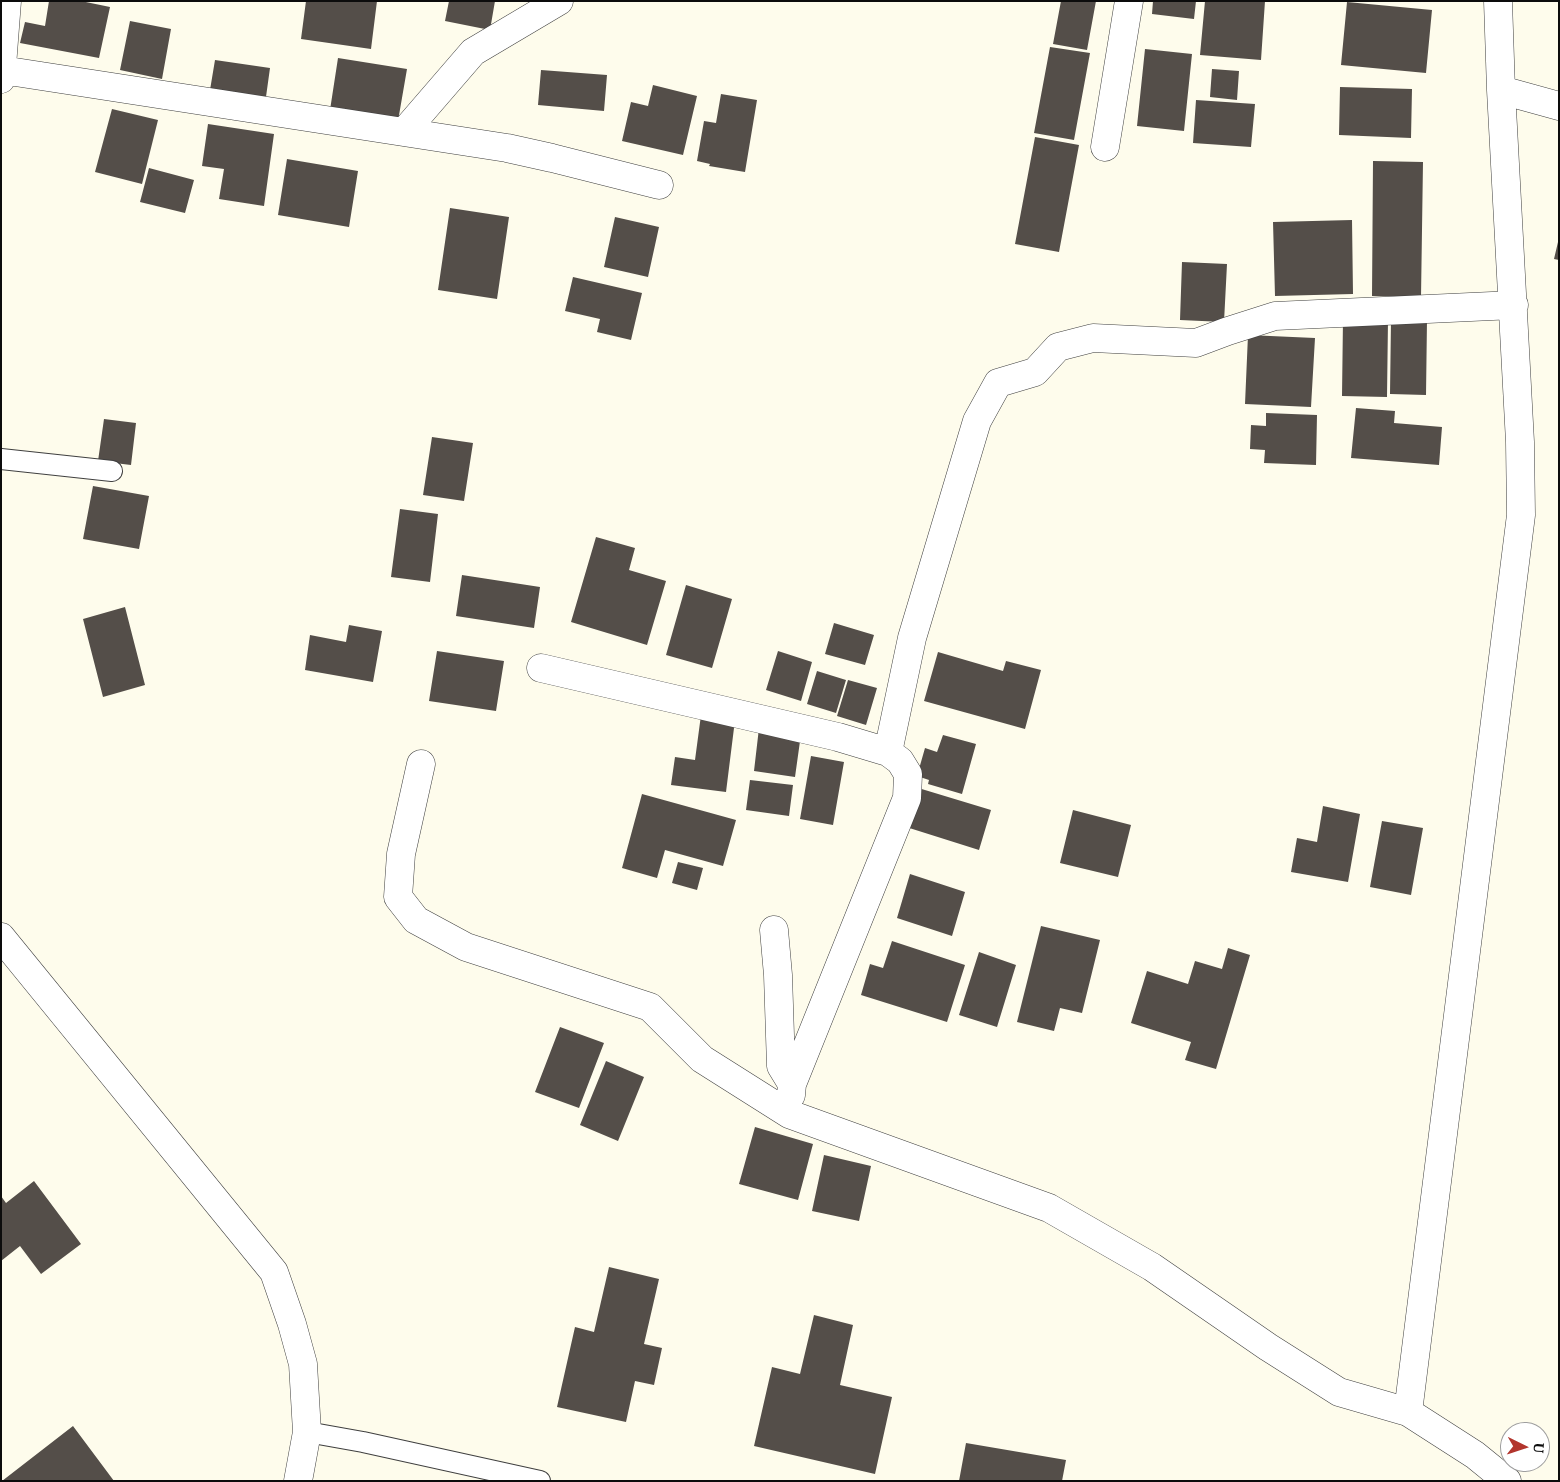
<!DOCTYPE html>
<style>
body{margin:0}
#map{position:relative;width:1560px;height:1482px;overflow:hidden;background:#fefcec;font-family:"IBM Plex Serif",serif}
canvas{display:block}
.frame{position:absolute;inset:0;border:2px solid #0c0c0c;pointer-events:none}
.north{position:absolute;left:1500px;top:1422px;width:50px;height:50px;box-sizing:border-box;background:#fff;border:1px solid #9e9e9e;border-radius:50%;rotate:94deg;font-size:14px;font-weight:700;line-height:20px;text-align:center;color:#0c0c0c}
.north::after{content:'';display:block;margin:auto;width:18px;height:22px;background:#b2352d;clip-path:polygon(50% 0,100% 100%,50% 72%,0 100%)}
</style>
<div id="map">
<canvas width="1560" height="1482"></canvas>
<div class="frame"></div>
<div class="north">U</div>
</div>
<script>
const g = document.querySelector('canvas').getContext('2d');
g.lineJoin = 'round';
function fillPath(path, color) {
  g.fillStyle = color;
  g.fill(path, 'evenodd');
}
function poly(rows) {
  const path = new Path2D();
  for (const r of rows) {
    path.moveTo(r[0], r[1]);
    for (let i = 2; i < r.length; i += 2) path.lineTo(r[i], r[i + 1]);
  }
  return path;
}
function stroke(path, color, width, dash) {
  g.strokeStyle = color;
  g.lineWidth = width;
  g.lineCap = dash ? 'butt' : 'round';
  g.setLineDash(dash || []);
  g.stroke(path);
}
const building = poly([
 [49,1,81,1,110,7,99,58,20,43,25,22,45,26],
 [306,1,377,1,371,49,301,39],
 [449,1,495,1,490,30,445,21],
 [1061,1,1096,1,1087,50,1053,44],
 [1153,1,1196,1,1194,19,1152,14],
 [1205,1,1265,1,1261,60,1200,55],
 [1347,2,1432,10,1426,73,1341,65],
 [130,21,171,29,162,79,120,70],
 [1050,47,1090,53,1074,140,1034,133],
 [1145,49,1192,54,1184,131,1137,126],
 [338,58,407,69,398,121,330,110],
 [215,60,270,68,265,104,209,96],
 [1212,69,1239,71,1237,100,1210,97],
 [541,70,607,75,604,111,538,105],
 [653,85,697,96,683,155,622,141,631,102,648,106],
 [1340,87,1412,89,1411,138,1339,135],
 [721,94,757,100,745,172,709,166,710,164,697,161,704,121,716,123],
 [1196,100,1255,104,1251,147,1193,143],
 [112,109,158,120,142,184,95,172],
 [208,124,274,134,264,206,219,199,224,169,202,166],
 [1035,137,1079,145,1059,252,1015,244],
 [287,159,358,171,349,227,278,215],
 [1373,161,1423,162,1421,297,1372,296],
 [149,168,194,180,185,213,140,202],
 [450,208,509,217,497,299,438,290],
 [615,217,659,227,648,277,604,267],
 [1352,220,1353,294,1275,296,1273,222],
 [1558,242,1559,242,1559,260,1554,259],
 [1182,262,1227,264,1224,322,1180,320],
 [573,277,642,293,631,340,597,332,600,319,565,311],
 [1343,319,1388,320,1387,397,1342,396],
 [1391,320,1427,320,1426,395,1390,394],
 [1248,335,1315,338,1311,407,1245,404],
 [1356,408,1395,411,1394,423,1442,427,1439,465,1351,458],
 [1266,413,1317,415,1316,465,1264,463,1265,450,1250,449,1251,425,1266,426],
 [104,419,136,423,131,465,98,461],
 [432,437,473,443,464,501,423,495],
 [93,486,149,496,139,549,83,539],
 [400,509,438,514,430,582,391,577],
 [596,537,635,548,629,570,666,581,647,645,571,622],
 [462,575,540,587,534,628,456,616],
 [686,585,732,599,712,668,666,655],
 [125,607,145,685,103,697,83,619],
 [834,623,874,635,865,665,825,654],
 [349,625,382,631,373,682,305,670,310,635,346,642],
 [437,651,504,661,496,711,429,701],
 [778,651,812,662,801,701,766,690],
 [938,652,1003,671,1006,661,1041,670,1025,729,924,701],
 [817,671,846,680,836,713,807,704],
 [848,680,877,688,866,725,837,716],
 [701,715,735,720,726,792,671,785,675,757,695,760],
 [759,728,801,734,795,777,754,771],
 [943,735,976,744,962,794,928,784,929,780,917,776,925,748,937,752],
 [811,756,844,762,833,825,800,819],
 [750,780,793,785,789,816,746,810],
 [915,787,991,810,979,850,903,826],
 [642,794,736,820,723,866,665,850,657,878,622,868],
 [1323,806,1360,814,1348,882,1291,872,1297,838,1317,842],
 [1073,810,1131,825,1118,877,1060,863],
 [1382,821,1423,828,1411,895,1370,887],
 [678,862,703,868,697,890,672,883],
 [910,874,965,892,952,936,897,918],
 [1041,926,1100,940,1082,1013,1060,1008,1054,1031,1017,1022],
 [892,941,965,965,947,1022,861,995,870,964,883,968],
 [1228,948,1250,955,1216,1069,1185,1060,1191,1042,1131,1023,1147,971,1188,984,1195,961,1222,969],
 [979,952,1016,965,997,1027,959,1015],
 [560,1027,604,1043,579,1108,535,1092],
 [606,1061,644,1077,618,1141,580,1125],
 [755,1127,813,1144,798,1200,739,1184],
 [824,1155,871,1166,859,1221,812,1211],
 [34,1181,81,1244,41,1274,20,1246,1,1261,1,1196,6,1203],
 [609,1267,659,1279,644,1344,662,1348,654,1385,635,1381,626,1422,557,1407,575,1327,594,1332],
 [814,1315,853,1325,840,1385,892,1397,875,1474,754,1446,772,1367,800,1374],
 [73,1426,114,1481,2,1481],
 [966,1443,1066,1460,1062,1481,959,1481]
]);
const lane = poly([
 [1,459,112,471],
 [307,1432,363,1442,540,1481]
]);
const street = poly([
 [2,70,507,148,552,158,659,185],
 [1,79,7,1],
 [1501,90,1559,106],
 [404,132,473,52,559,1],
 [1105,147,1129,1],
 [541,668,838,737,888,752,900,761,908,774,907,798,792,1084],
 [888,752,912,638,977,421,998,383,1035,372,1058,347,1093,338,1196,343,1228,331,1275,316,1514,305],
 [421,764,401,854,398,897,416,920,466,947,650,1007,702,1059,789,1114,1049,1208,1152,1267,1268,1347,1339,1392,1408,1412,1475,1455,1507,1481],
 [774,930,778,975,781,1066,792,1084,791,1095],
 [1,937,274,1272,292,1324,303,1364,307,1432,298,1481],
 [1408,1412,1521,515,1520,442,1501,90,1498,1]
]);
fillPath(building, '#544e49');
stroke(lane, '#3f3f3f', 22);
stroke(street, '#3f3f3f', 29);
stroke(lane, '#fff', 20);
stroke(street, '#fff', 28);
</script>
